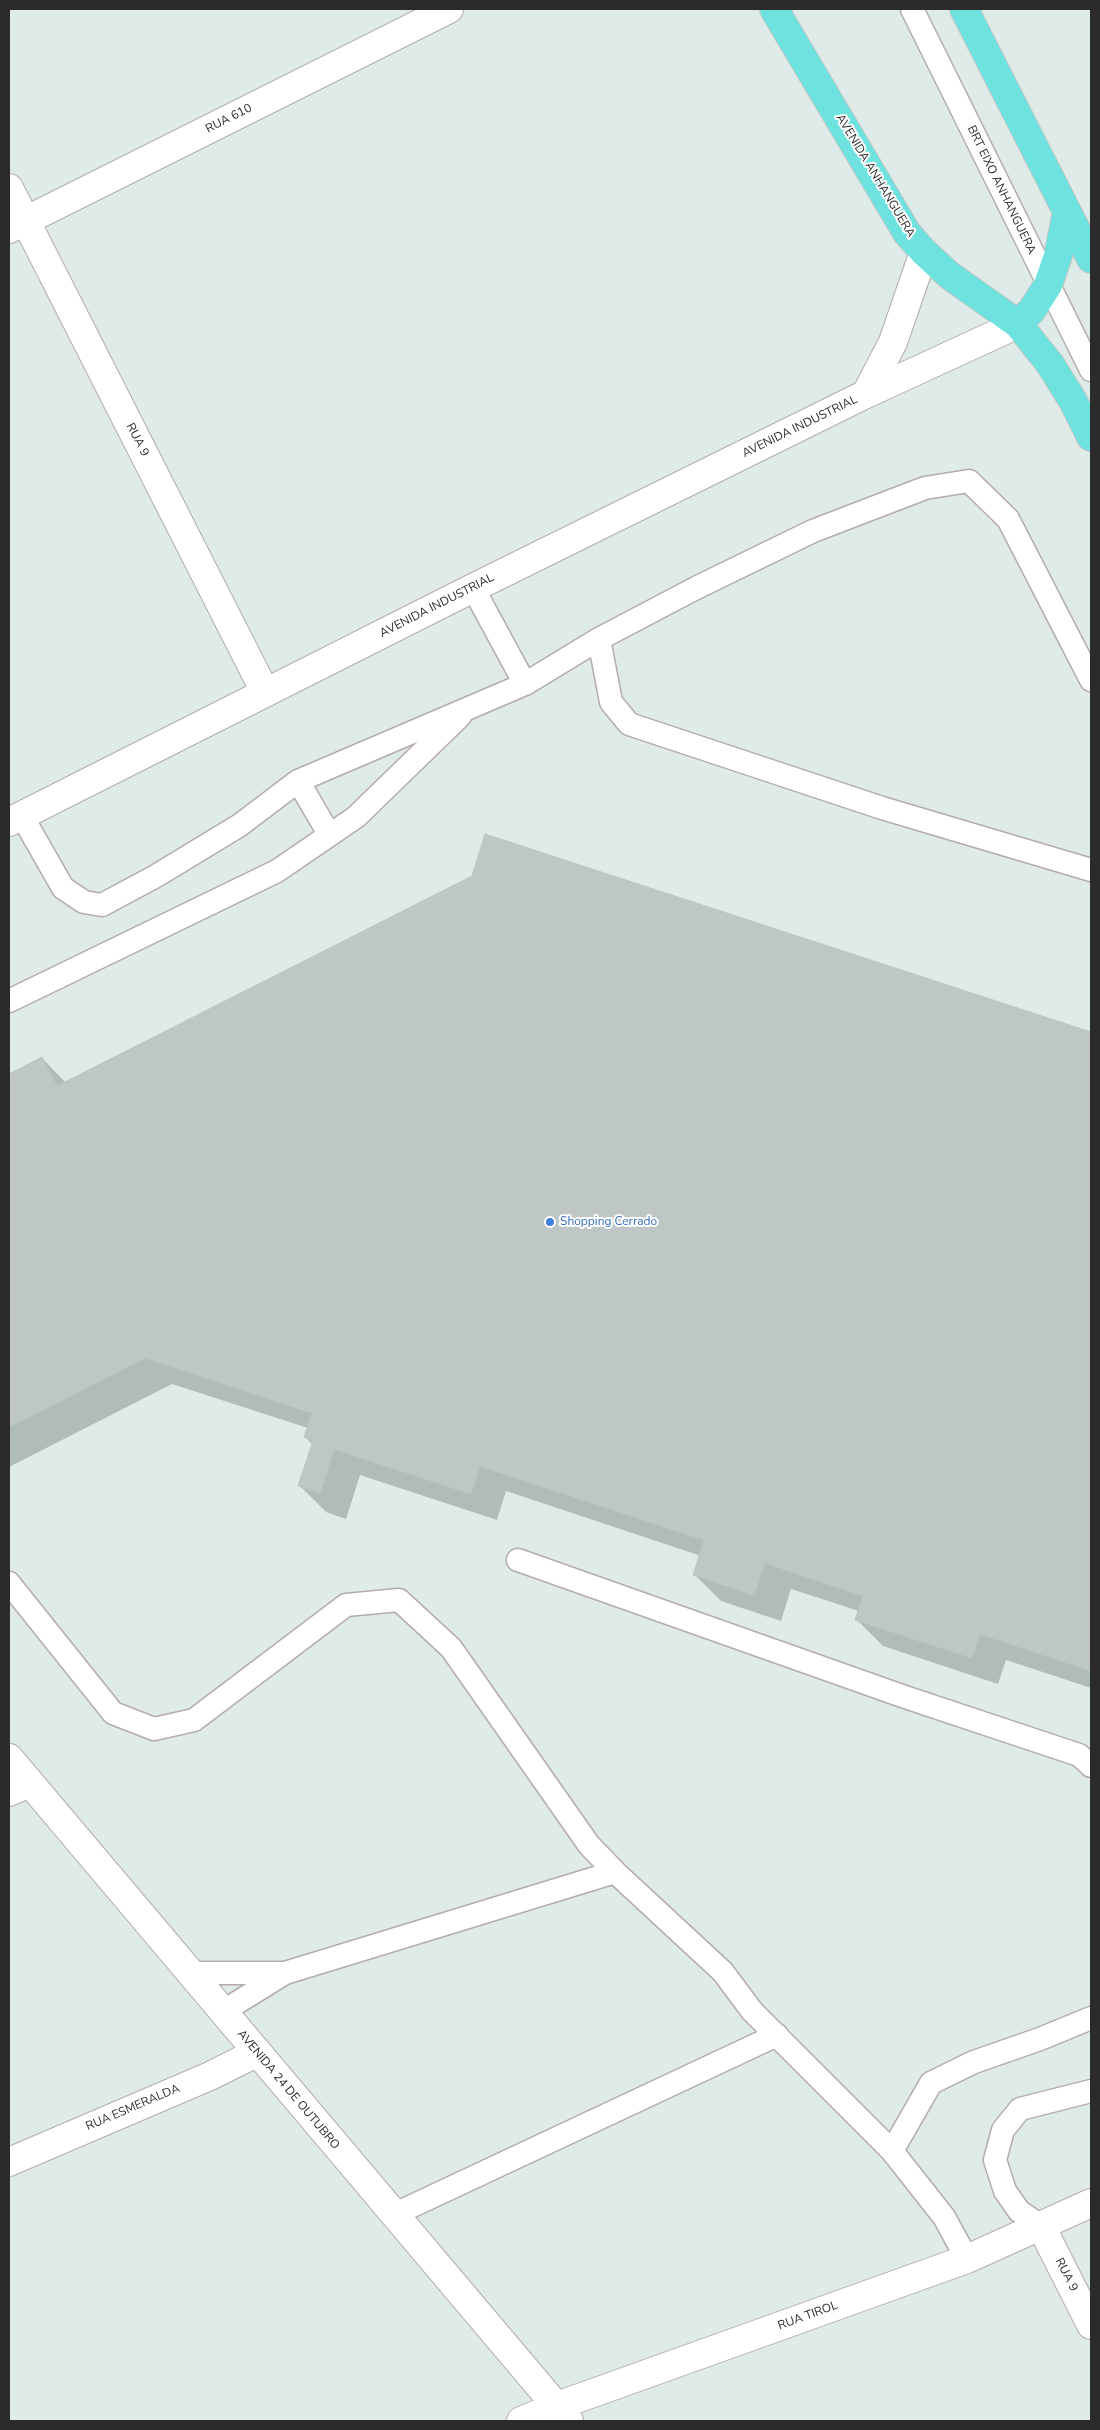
<!DOCTYPE html>
<style>
body{margin:0}
#map{position:relative;width:1100px;height:2430px;overflow:hidden;background:#deebe8;font-family:"Nunito Sans",sans-serif}
canvas{display:block}
.frame{position:absolute;inset:0;border:10px solid #2b2b2b;pointer-events:none}
</style>
<div id="map">
<canvas width="1100" height="2430"></canvas>
<div class="frame"></div>
</div>
<script>
const g = document.querySelector('canvas').getContext('2d');
g.lineJoin = 'round';
function fillPath(path, color) {
  g.fillStyle = color;
  g.fill(path, 'evenodd');
}
function poly(rows) {
  const path = new Path2D();
  for (const r of rows) {
    path.moveTo(r[0], r[1]);
    for (let i = 2; i < r.length; i += 2) path.lineTo(r[i], r[i + 1]);
  }
  return path;
}
function stroke(path, color, width, dash) {
  g.strokeStyle = color;
  g.lineWidth = width;
  g.lineCap = dash ? 'butt' : 'round';
  g.setLineDash(dash || []);
  g.stroke(path);
}
function label(font, color, halo, rows, align = 'center') {
  g.font = font + ' "Nunito Sans",sans-serif';
  g.lineWidth = 4;
  g.setLineDash([]);
  g.textBaseline = 'middle';
  g.strokeStyle = halo;
  g.fillStyle = color;
  for (const [text, x, y, turn = 0] of rows) {
    g.save();
    g.translate(x, y);
    g.rotate((+turn || 0) * Math.PI / 180);
    g.textAlign = isNaN(turn) ? turn : align;
    if (halo) g.strokeText(text, 0, 0);
    g.fillText(text, 0, 0);
    g.restore();
  }
}
const shadow = poly([
 [486,836,1091,1034,1091,1688,1006,1660,998,1684,883,1646,856,1619,859,1611,791,1589,781,1621,721,1601,695,1575,701,1556,506,1491,497,1520,360,1475,346,1519,326,1512,300,1486,313,1445,305,1437,308,1428,172,1384,9,1467,9,1075,42,1058,66,1083,473,877]
]);
const building = poly([
 [485,834,1091,1032,1091,1671,980,1634,972,1658,855,1620,863,1596,765,1563,754,1595,693,1575,704,1540,480,1466,471,1494,334,1449,320,1493,298,1486,313,1441,304,1437,312,1413,145,1358,9,1427,9,1074,42,1057,57,1086,472,876,485,834]
]);
const service = poly([
 [912,9,1091,370],
 [473,588,525,684],
 [599,639,611,702,629,724,882,808,1091,870],
 [298,781,329,834],
 [22,816,63,888,84,902,102,905,156,876,240,825,298,781,525,684,599,639,696,588,813,531,925,488,969,481,1008,519,1091,680],
 [9,1001,277,871,356,817,460,716],
 [518,1560,905,1697,1079,1755,1091,1766],
 [9,1583,113,1713,154,1729,194,1720,346,1605,399,1600,451,1648,589,1845,615,1872,723,1972,752,2011,892,2151,931,2083,974,2062,1040,2039,1091,2018],
 [188,1973,285,1973],
 [222,2012,285,1973,615,1872],
 [892,2151,944,2217,967,2259],
 [393,2215,777,2035],
 [1041,2226,1019,2211,1005,2191,995,2160,1003,2130,1020,2109,1091,2091]
]);
const minor = poly([
 [9,188,265,692],
 [866,394,893,342,924,252],
 [9,822,473,588,866,394,1018,324],
 [9,1792,30,1783],
 [9,2162,210,2076,256,2053],
 [1041,2226,1091,2325],
 [521,2421,557,2406,967,2259,1091,2203]
]);
const tertiary = poly([
 [9,229,449,9],
 [9,1758,569,2421]
]);
const primary = poly([
 [774,9,907,233,924,252,949,275,1018,324,1050,364,1073,401,1091,437],
 [964,9,1091,259],
 [1018,324,1032,310,1048,285,1058,256,1067,212]
]);
const markers = [
 [550,1222,5,"#3f7fe0"]
];
const streetNames = [
 ["RUA 610",229,119,-27],
 ["AVENIDA ANHANGUERA",875,176,59],
 ["BRT EIXO ANHANGUERA",1001,190,64],
 ["AVENIDA INDUSTRIAL",800,427,-26],
 ["RUA 9",137,440,63],
 ["AVENIDA INDUSTRIAL",437,606,-27],
 ["AVENIDA 24 DE OUTUBRO",288,2090,50],
 ["RUA ESMERALDA",133,2108,-23],
 ["RUA 9",1066,2275,63],
 ["RUA TIROL",808,2316,-20]
];
const shopNames = [
 ["Shopping Cerrado",560,1222]
];
fillPath(shadow, '#0003');
fillPath(building, '#bec7c5');
stroke(building, '#b8c6c4', 1);
stroke(service, '#b6abab', 25);
stroke(minor, '#b6abab', 30);
stroke(tertiary, '#b6abab', 30);
stroke(primary, '#c8c8c8', 30);
stroke(service, '#fff', 22);
stroke(minor, '#fff', 28);
stroke(tertiary, '#fff', 28);
stroke(primary, '#6de2de', 28);
for (const [x, y, r, color] of markers) {
  const dot = new Path2D();
  dot.arc(x, y, r, 0, 2 * Math.PI);
  g.fillStyle = color;
  g.fill(dot);
  stroke(dot, '#fff', 2);
}
label('12px', '#2b2b2b', '#fff', streetNames);
label('12px', '#366cbe', '#fff', shopNames, 'left');
</script>
